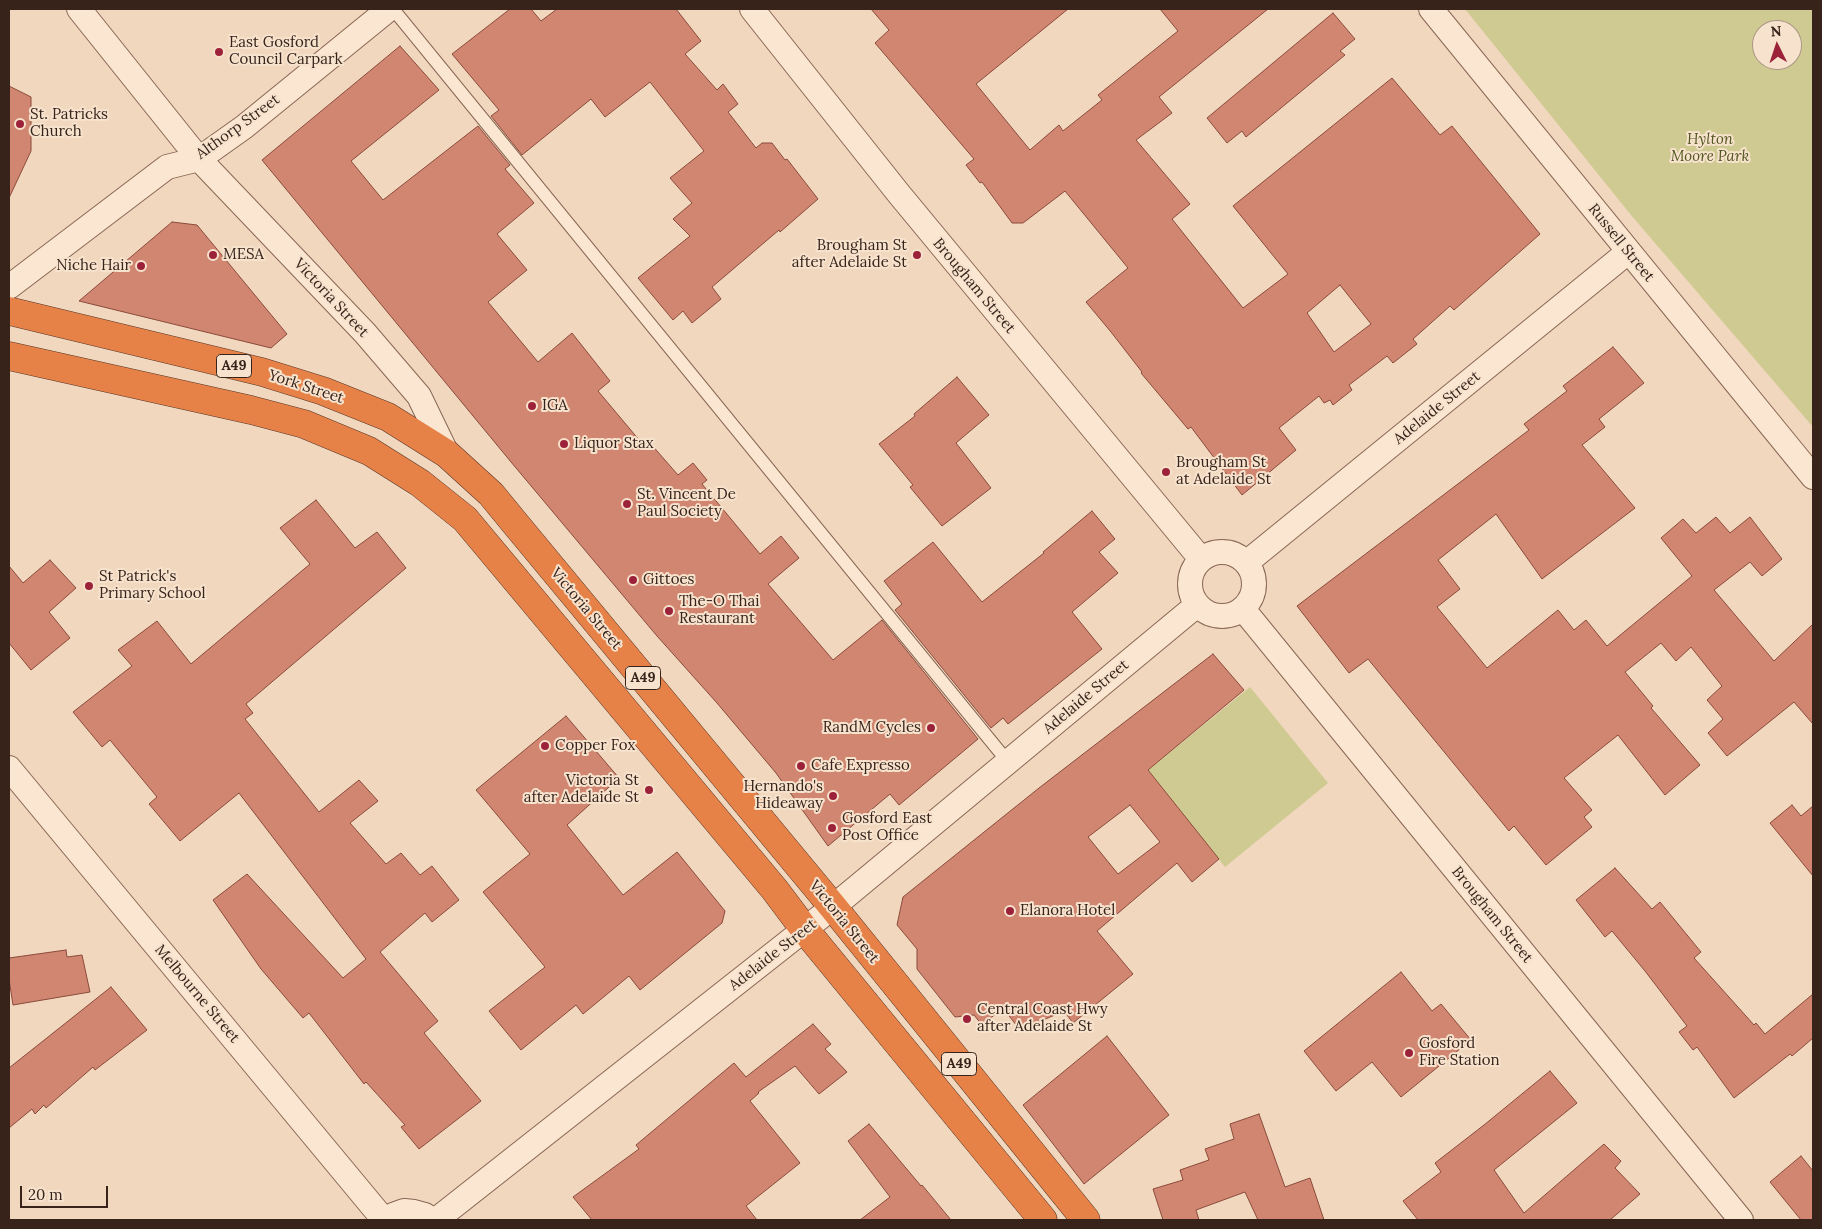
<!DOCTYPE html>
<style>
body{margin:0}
#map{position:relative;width:1822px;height:1229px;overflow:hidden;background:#f0d7bd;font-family:Lora,serif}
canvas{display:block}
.frame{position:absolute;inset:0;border:10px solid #38231b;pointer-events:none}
.north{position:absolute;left:1752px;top:20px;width:50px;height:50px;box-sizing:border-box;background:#f7e3cd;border:1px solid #ab9686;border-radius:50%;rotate:356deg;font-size:14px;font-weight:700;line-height:20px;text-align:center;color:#38231b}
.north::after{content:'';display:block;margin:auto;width:18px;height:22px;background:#9c223a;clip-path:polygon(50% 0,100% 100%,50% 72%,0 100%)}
.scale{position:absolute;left:20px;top:1186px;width:88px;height:22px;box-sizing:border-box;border:2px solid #38231b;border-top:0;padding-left:6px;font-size:15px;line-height:18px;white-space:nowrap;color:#38231b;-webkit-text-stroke:4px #f7e3cd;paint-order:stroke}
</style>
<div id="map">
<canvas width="1822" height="1229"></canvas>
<div class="frame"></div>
<div class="north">N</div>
<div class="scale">20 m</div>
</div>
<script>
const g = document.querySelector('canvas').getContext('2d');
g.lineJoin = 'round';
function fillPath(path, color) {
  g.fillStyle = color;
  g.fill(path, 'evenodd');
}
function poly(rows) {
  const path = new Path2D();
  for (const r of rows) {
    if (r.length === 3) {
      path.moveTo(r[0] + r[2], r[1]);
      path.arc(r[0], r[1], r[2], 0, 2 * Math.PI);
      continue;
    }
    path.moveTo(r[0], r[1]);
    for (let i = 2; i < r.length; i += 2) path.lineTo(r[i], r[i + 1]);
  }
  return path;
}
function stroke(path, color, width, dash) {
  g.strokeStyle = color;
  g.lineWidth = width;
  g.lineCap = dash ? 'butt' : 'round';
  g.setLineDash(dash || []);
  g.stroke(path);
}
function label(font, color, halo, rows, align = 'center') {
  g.font = font + ' Lora,serif';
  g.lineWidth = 4;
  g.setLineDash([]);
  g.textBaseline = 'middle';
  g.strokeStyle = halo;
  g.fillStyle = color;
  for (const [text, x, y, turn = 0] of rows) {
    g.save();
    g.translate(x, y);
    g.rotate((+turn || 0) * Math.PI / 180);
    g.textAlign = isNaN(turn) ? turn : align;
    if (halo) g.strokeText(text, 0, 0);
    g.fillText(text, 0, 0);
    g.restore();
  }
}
const green = poly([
 [1465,9,1813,9,1813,427,1631,215],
 [1762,30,1792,30,1792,60,1762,60],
 [1250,687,1328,783,1225,867,1148,770]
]);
const building = poly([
 [510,9,531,9,541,21,557,9,676,9,701,41,685,54,717,90,723,84,738,104,728,112,756,148,762,143,772,143,785,160,787,159,818,199,780,232,779,230,712,287,721,299,692,323,683,311,673,320,638,278,690,236,673,219,692,203,670,178,704,151,650,82,605,117,591,99,522,155,491,116,499,110,452,54,510,9],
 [871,9,1068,9,976,84,1030,150,1059,125,1063,131,1102,100,1098,95,1178,31,1160,9,1268,9,1159,97,1172,113,1136,140,1190,204,1172,219,1243,308,1288,274,1233,206,1392,78,1440,135,1452,126,1540,234,1454,310,1450,306,1413,339,1417,344,1393,363,1387,356,1349,385,1352,390,1333,405,1330,400,1324,403,1319,396,1279,428,1296,450,1242,495,1191,427,1188,429,1141,373,1142,372,1111,332,1086,302,1128,268,1065,191,1023,223,1012,223,982,182,980,183,966,165,974,159,875,43,889,30,871,9],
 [1340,285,1371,324,1334,352,1307,313,1340,285],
 [1333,13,1355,39,1340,51,1345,55,1246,137,1242,131,1227,143,1207,118,1333,13],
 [400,46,439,90,351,161,383,200,478,126,510,165,505,169,534,203,497,234,527,270,488,302,538,362,572,333,610,381,598,391,645,447,650,443,678,475,693,463,707,480,702,484,760,554,781,536,799,558,768,584,833,660,882,620,978,739,899,805,890,794,828,846,776,773,717,703,657,636,511,462,262,160,400,46],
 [9,86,31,97,31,151,9,198,9,86],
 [172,222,197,225,287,334,271,348,79,301,172,222],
 [1613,347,1644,383,1599,419,1605,427,1582,445,1635,508,1542,579,1496,514,1438,560,1460,589,1437,607,1487,668,1558,610,1574,630,1586,620,1607,646,1692,576,1661,538,1683,519,1696,533,1716,517,1730,533,1750,517,1782,559,1762,576,1750,562,1714,590,1774,661,1813,624,1813,724,1794,702,1727,756,1708,733,1723,719,1707,700,1722,686,1691,647,1676,661,1661,643,1625,672,1653,706,1651,708,1700,765,1665,795,1618,735,1564,778,1592,810,1584,817,1592,827,1546,865,1514,826,1509,831,1368,659,1349,673,1297,606,1529,430,1524,424,1567,391,1563,386,1613,347],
 [957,377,989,415,956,443,991,488,942,526,910,487,913,485,879,444,915,416,914,414,957,377],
 [316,500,355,548,377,532,406,568,246,704,253,713,245,719,319,812,359,780,378,801,350,823,386,864,401,853,420,875,432,866,459,900,432,922,425,913,380,952,438,1021,424,1033,481,1101,419,1149,401,1127,405,1125,366,1082,364,1084,309,1013,303,1018,261,969,213,900,247,874,343,978,366,959,239,793,180,841,149,804,157,797,110,740,102,747,73,712,132,666,118,650,157,621,191,664,310,564,280,528,316,500],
 [1092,511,1115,539,1099,552,1118,573,1072,612,1102,649,1008,724,1003,718,991,728,895,610,902,604,884,581,933,542,982,602,1044,553,1043,552,1092,511],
 [50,560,76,588,49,612,70,638,31,670,9,643,9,566,23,583,50,560],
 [1213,654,1244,690,1148,770,1219,859,1192,882,1177,863,1097,931,1133,974,1073,1023,1064,1011,1020,1030,1003,1008,982,1025,974,1015,955,1017,917,969,917,949,897,925,903,897,1039,788,1213,654],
 [1130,805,1160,842,1118,874,1088,837,1130,805],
 [566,716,619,778,567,825,623,895,677,852,725,911,722,923,640,990,629,976,583,1014,576,1005,521,1050,489,1011,545,967,483,892,530,854,476,790,566,716],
 [1792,805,1801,816,1813,806,1813,876,1770,823,1792,805],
 [1615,868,1652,909,1660,902,1701,952,1694,958,1754,1025,1756,1023,1765,1034,1813,994,1813,1038,1792,1056,1790,1054,1734,1098,1697,1047,1693,1050,1679,1032,1687,1026,1645,971,1612,931,1605,937,1576,900,1615,868],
 [66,950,67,957,82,955,90,992,13,1005,9,979,9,958,66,950],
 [1401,972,1432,1011,1441,1004,1471,1040,1401,1097,1372,1062,1336,1091,1304,1051,1401,972],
 [111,987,147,1030,95,1070,93,1067,46,1108,44,1105,35,1114,32,1109,9,1128,9,1068,111,987],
 [813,1024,831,1044,825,1049,847,1072,819,1094,795,1066,758,1092,759,1093,750,1101,800,1163,746,1206,757,1220,592,1220,573,1197,639,1149,636,1145,734,1063,746,1077,813,1024],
 [1107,1036,1169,1115,1084,1184,1023,1105,1107,1036],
 [1550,1071,1577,1103,1494,1170,1524,1213,1604,1144,1621,1161,1615,1168,1640,1194,1610,1220,1418,1220,1403,1201,1441,1172,1435,1163,1484,1125,1550,1071],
 [1259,1114,1285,1187,1310,1178,1324,1220,1258,1220,1245,1192,1196,1210,1199,1220,1163,1220,1153,1189,1183,1180,1180,1170,1209,1160,1205,1149,1234,1139,1230,1124,1259,1114],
 [869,1124,921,1186,922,1185,951,1220,860,1220,890,1197,848,1141,869,1124],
 [1801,1156,1813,1171,1813,1220,1801,1220,1770,1182,1801,1156]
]);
const lane = poly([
 [393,9,1008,762]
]);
const street = poly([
 [79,9,199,159,365,333,419,396,447,454],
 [752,9,899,194,1201,559],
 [1431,9,1813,477],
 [9,287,167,167,199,159,244,127,389,9],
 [1222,584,32],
 [1246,563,1628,252],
 [1243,609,1741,1220],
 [9,768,384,1220],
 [387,1220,393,1215,404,1211,414,1212,425,1215,431,1220],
 [436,1220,833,907,1197,605]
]);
const highway = poly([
 [9,311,262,372,323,391,388,417,447,454,491,494,514,522,833,907,1086,1220],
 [9,356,251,410,304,424,369,451,420,483,465,519,775,890,805,930,1043,1220]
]);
const markers = [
 [219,52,5,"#9c223a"],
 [20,124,5,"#9c223a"],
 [213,255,5,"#9c223a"],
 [917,255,5,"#9c223a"],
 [141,266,5,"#9c223a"],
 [532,406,5,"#9c223a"],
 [564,444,5,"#9c223a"],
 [1166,472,5,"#9c223a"],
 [627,504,5,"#9c223a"],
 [633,580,5,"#9c223a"],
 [89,586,5,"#9c223a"],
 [669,611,5,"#9c223a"],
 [931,728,5,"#9c223a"],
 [545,746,5,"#9c223a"],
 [801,766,5,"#9c223a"],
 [649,790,5,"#9c223a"],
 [833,796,5,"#9c223a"],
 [832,828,5,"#9c223a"],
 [1010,911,5,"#9c223a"],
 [967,1019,5,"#9c223a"],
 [1409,1053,5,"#9c223a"]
];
const shields = [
 [234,366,35],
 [643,678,35],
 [959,1064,35]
];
const shieldNames = [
 ["A49",234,366],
 ["A49",643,678],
 ["A49",959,1064]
];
const poiNames = [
 ["East Gosford",229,43],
 ["Council Carpark",229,60],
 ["St. Patricks",30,115],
 ["Church",30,132],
 ["Brougham St",907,246,"right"],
 ["after Adelaide St",907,263,"right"],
 ["MESA",223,255],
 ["Niche Hair",131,266,"right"],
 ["IGA",542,406],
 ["Liquor Stax",574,444],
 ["Brougham St",1176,463],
 ["at Adelaide St",1176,480],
 ["St. Vincent De",637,495],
 ["Paul Society",637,512],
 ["St Patrick's",99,577],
 ["Primary School",99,594],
 ["Gittoes",643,580],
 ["The-O Thai",679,602],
 ["Restaurant",679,619],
 ["RandM Cycles",921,728,"right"],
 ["Copper Fox",555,746],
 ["Cafe Expresso",811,766],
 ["Victoria St",639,781,"right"],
 ["after Adelaide St",639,798,"right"],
 ["Hernando's",823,787,"right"],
 ["Hideaway",823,804,"right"],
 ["Gosford East",842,819],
 ["Post Office",842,836],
 ["Elanora Hotel",1020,911],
 ["Central Coast Hwy",977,1010],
 ["after Adelaide St",977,1027],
 ["Gosford",1419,1044],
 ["Fire Station",1419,1061]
];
const streetNames = [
 ["Althorp Street",238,127,-36],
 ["Russell Street",1621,243,51],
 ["Brougham Street",974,286,50],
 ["Victoria Street",331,298,47],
 ["York Street",306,387,18],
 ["Adelaide Street",1437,408,-39],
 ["Victoria Street",586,609,50],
 ["Adelaide Street",1086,697,-40],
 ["Brougham Street",1492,915,51],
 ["Victoria Street",844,922,51],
 ["Adelaide Street",773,955,-38],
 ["Melbourne Street",197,994,50]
];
const parkNames = [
 ["Hylton",1710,140],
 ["Moore Park",1710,157]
];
fillPath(green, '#cfca91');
fillPath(building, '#d18671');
stroke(building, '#8a4a3a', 1);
stroke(lane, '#896755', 14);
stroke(street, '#896755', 26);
stroke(highway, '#57362a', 29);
stroke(lane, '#fbe6d1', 12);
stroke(street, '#fbe6d1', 24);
stroke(highway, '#e68247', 28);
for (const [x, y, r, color] of markers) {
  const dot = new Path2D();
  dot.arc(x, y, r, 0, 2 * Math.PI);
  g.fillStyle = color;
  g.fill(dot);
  stroke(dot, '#f7e3cd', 2);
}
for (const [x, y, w] of shields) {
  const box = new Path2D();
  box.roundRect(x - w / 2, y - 11.5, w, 23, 4);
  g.fillStyle = '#f7e3cd';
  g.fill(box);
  stroke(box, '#38231b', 1);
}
label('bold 14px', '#38231b', null, shieldNames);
label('15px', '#38231b', '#f7e3cd', poiNames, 'left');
label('15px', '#38231b', '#f7e3cd', streetNames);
label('italic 15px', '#525620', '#f7e3cd', parkNames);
</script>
